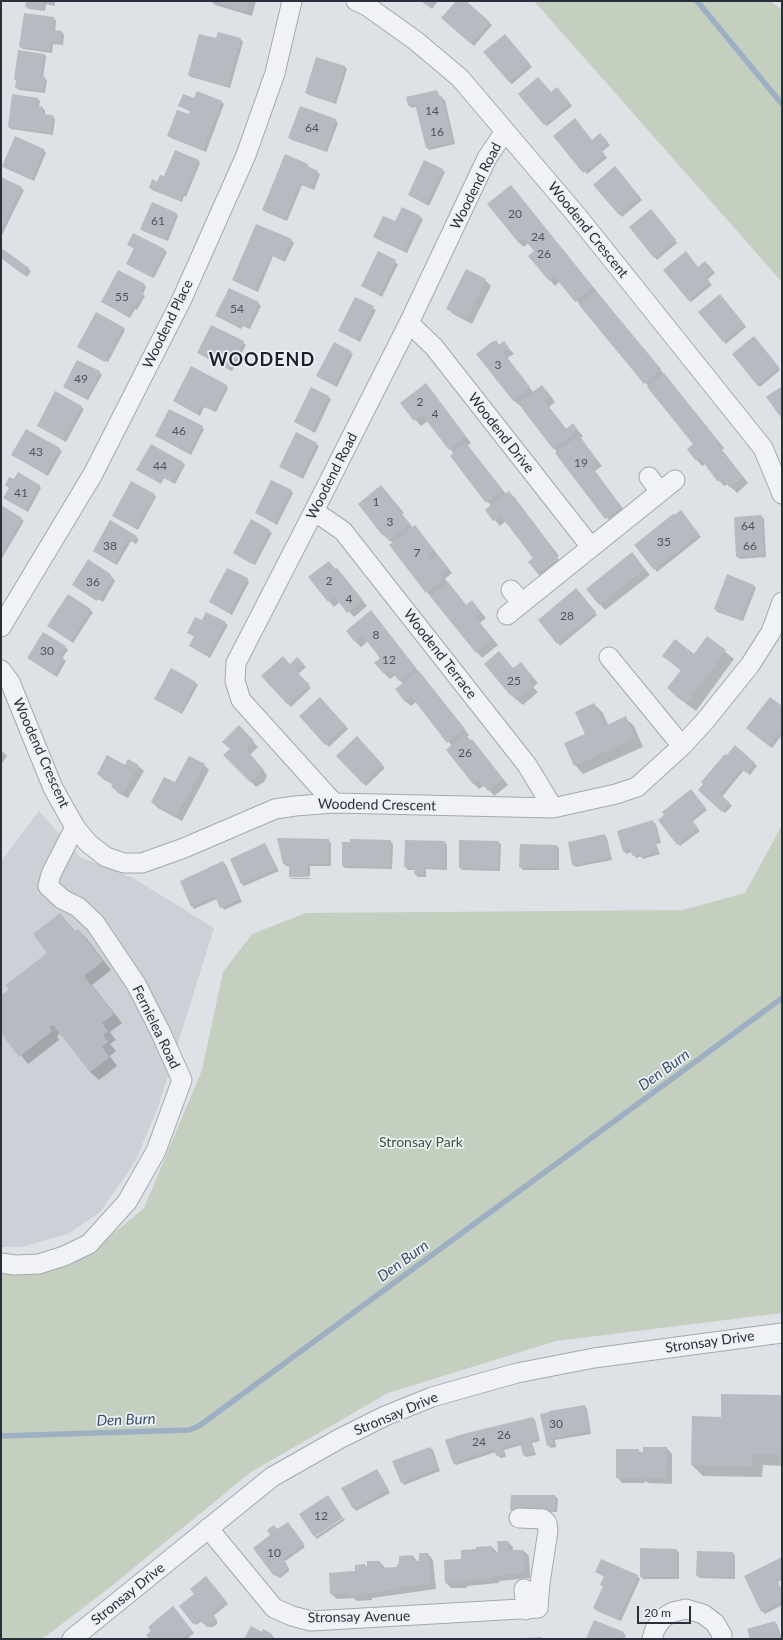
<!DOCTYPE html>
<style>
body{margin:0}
#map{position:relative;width:783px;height:1640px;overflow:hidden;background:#dee1e6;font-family:Lato,sans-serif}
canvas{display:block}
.frame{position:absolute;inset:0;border:2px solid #29303b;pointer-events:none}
.scale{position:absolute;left:637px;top:1606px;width:54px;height:18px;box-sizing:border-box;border:2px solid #29303b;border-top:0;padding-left:5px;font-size:12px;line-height:14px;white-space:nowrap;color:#29303b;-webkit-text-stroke:3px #edf0f4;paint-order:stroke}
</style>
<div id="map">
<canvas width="783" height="1640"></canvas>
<div class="frame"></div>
<div class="scale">20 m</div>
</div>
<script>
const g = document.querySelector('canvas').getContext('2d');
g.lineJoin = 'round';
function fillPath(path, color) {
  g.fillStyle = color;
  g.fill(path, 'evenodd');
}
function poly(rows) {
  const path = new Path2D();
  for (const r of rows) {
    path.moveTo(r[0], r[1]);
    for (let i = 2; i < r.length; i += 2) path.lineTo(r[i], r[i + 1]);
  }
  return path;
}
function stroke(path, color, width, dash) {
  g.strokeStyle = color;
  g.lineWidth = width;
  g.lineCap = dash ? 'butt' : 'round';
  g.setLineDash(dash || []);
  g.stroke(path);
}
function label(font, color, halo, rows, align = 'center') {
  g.font = font + ' Lato,sans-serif';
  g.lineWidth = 3.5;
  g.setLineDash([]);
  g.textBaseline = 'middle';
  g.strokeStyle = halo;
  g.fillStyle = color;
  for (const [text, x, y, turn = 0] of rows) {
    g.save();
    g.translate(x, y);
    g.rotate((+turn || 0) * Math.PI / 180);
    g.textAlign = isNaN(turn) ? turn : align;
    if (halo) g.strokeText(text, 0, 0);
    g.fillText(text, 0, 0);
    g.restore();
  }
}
const built = poly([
 [39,811,80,857,133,878,214,928,158,1107,135,1162,100,1212,68,1234,21,1247,1,1247,1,861]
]);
const green = poly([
 [534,1,770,1,782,10,782,282],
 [782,825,782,1313,556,1341,388,1393,251,1472,109,1588,46,1636,39,1639,1,1639,1,1270,47,1272,91,1252,144,1208,202,1070,223,972,252,934,306,913,683,910,745,893]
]);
const shadow = poly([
 [27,1,55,1,55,6,46,4,45,11,29,9,26,6],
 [211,1,256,1,252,16,215,5],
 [422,1,438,1,432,9],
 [457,1,464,1,492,25,474,46,445,20],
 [54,18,56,21,55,31,62,32,64,35,63,45,53,44,52,53,23,49,20,47],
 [507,38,532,67,512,84,509,82],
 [240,39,243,42,230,88,191,77,189,75,216,40],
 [44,54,46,57,43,77,47,80,45,93,19,90,16,88,17,81,15,79],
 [344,66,347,69,336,104,309,95,306,93],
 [437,91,441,98,445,100,455,144,429,150,427,148,417,106,412,108,409,105],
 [559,91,572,106,547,126,545,124,551,93],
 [197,92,222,102,224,104,206,152,171,138,168,135,191,112,180,106,194,100],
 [38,99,40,101,39,107,45,110,45,115,53,116,55,119,53,135,11,129,9,127],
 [335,120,338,123,327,152,292,140,290,137],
 [555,136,592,141,603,137,610,145,602,152,607,158,587,174],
 [15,138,44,150,46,153,34,181,5,168,3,166],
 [198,161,200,163,186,197,184,196,182,202,152,190,150,187,164,177],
 [307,165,309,168,320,174,314,190,302,185,287,221,266,212,263,210],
 [442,170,445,172,429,206,409,195],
 [617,170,642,200,622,217,595,185],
 [1,178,24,190,1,237],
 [511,186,724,448,722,450,748,483,737,493,728,484,724,486,705,464,702,466,697,460,694,445,649,387,560,281,555,286,550,280,535,252,528,243,524,247,518,242],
 [653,213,677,243,657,260,655,257],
 [176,214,178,216,168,241,143,231,141,229],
 [420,217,423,219,407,253,377,239,396,223],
 [291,240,294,243,285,262,273,256,258,292,236,282,233,280],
 [128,245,164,250,167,252,154,278,128,264,135,249],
 [4,251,31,271,27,277,1,258,1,254],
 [379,253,398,264,382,297,362,286],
 [708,264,715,273,707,280,712,285,691,302,688,300,698,268],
 [485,280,491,286,472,324,453,314,448,309],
 [144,284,146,287,143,294,145,296,137,310,135,309,130,318,102,302],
 [722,298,746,327,726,344,699,312],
 [355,299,376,310,360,342,340,331],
 [258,303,261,306,250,329,243,326,241,329,217,316],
 [123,327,125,330,108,362,79,347],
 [756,340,780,370,760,387,757,385],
 [243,342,246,345,232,371,198,353],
 [496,342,500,346,504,343,514,354,507,358,533,392,541,386,547,391,555,402,549,407,567,430,573,425,583,436,580,438,602,466,595,471,626,513,612,524,520,404,519,405,513,400,494,343],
 [334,343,353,354,337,387,320,378],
 [99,372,102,375,88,400,64,387],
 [226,386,228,388,216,412,204,407,200,416,174,401],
 [312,388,331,399,315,433,295,422],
 [431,390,471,443,467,446,506,494,509,492,515,498,559,556,557,557,563,565,544,579,538,574,534,559,506,521,500,526,486,510,491,506,454,454,428,421,421,426,401,403],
 [81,407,84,409,66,442,38,426],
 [202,427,204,429,191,455,156,436],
 [316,444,319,446,303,479,280,466],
 [59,449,62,451,48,476,12,455],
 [182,462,185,465,175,484,164,478,161,484,138,470],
 [39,485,41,488,28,512,7,500],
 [381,486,404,513,402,514,413,528,420,532,452,573,445,579,467,606,472,602,486,618,480,623,498,645,482,658,427,592,393,543,383,535,359,504],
 [291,491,293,493,277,525,256,513],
 [154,495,156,497,138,530,116,518],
 [1,506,24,521,2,558,1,558],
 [683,514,701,537,657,572,655,569],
 [761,516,764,519,766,557,740,559,737,556],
 [252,521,272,533,255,565,234,553],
 [110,522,139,539,136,544,131,541,117,565,94,551],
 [632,553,650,575,605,610,587,589],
 [334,568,342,575,367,606,354,617,340,602,334,607,310,578],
 [109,573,115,581,103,602,98,599,97,601,73,585],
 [247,579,249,582,232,615,210,602],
 [753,585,756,588,743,621,717,612,715,609],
 [579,592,597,615,560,646,558,643],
 [68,595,93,612,73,643,51,628],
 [371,612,469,735,467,737,477,746,508,785,494,796,485,785,479,789,474,784,447,750,452,746,416,702,411,706,405,701,403,684,395,675,390,679,385,674,376,663,382,658,368,641,361,647,355,641],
 [225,623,228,625,210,658,190,646,195,637,188,632],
 [707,637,734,659,696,711,677,697,668,688,681,671,664,656,694,655],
 [65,647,68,650,62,658,66,661,57,677,28,658],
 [299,661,306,667,298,674,311,688,291,707,263,676],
 [485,664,514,669,526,669,538,683,533,687,538,692,523,705,511,695],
 [196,683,198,685,182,714,156,699],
 [320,698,348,729,329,747,300,716],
 [594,704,603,713,608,725,625,718,634,726,643,747,583,774,575,765,586,734],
 [782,707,782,735,772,748,750,731],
 [239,727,258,747,250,755,263,769,267,776,264,782,256,787,225,755,231,749],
 [357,738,385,768,366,786,338,756],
 [735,747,757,766,750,775,744,770,722,797,732,806,725,813,701,793],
 [1,750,7,756,1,765],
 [204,765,209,770,182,821,158,808,152,802,175,784],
 [125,766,138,766,144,771,128,798,118,793,113,787,114,785,103,779,98,774],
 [693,793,707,810,692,822,700,831,680,846,678,844],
 [653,822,656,824,661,843,656,844,660,854,643,859,641,856,636,858,632,852,626,854,624,851],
 [605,836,607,838,612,860,576,867,573,865],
 [328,840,331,843,331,866,310,866,310,876,291,876,291,878,290,877,290,866,286,866,284,864],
 [390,841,393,844,392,869,345,868,343,866],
 [445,842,447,845,447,870,426,869,426,877,418,877,415,874,416,870,408,870,405,867],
 [498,842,501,844,500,871,462,870,460,868],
 [265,844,279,871,244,886,242,884],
 [557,846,559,848,559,870,523,870,520,867],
 [223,862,226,865,242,902,224,910,217,899,194,909,192,906],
 [291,878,310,878,311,879,292,879],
 [60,914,76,932,78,930,87,939,111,970,92,985,122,1023,110,1032,116,1040,110,1044,116,1051,110,1056,117,1066,99,1080,90,1072,61,1033,57,1036,59,1040,28,1064,1,1031,1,997,49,953],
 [722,1395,782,1396,782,1466,763,1465,762,1477,703,1476,692,1465,722,1418],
 [585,1406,587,1409,591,1434,555,1440,556,1447,551,1448,548,1445,541,1415],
 [532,1418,535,1420,540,1441,532,1443,536,1455,526,1457,524,1455,521,1445,504,1450,506,1457,500,1458,496,1452,456,1465,453,1463],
 [430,1448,433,1450,440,1471,404,1485,402,1482],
 [667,1448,672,1454,672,1484,649,1483,644,1481,645,1483,622,1483,617,1477,638,1450,641,1453],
 [377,1470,390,1493,356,1511,342,1489],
 [555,1496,558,1499,557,1512,514,1512,511,1509],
 [344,1518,345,1520,317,1539,315,1537],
 [274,1526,278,1530,290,1526,305,1547,284,1562,289,1568,289,1571,280,1578,273,1574,271,1535],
 [508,1542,513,1547,513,1551,524,1551,529,1556,530,1578,499,1581,499,1583,467,1586,467,1588,451,1588,446,1583,462,1560,477,1550,492,1547,499,1554],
 [676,1550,679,1552,679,1579,643,1579,641,1576],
 [733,1553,735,1556,735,1579,700,1578,697,1576],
 [428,1554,433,1560,436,1589,372,1598,372,1600,356,1601,354,1598,337,1599,331,1594,365,1565,368,1568,380,1562,386,1569,398,1568,413,1556,418,1562],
 [782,1558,782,1580,778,1582,782,1590,782,1605,765,1614,762,1611],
 [596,1572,637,1576,640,1579,621,1621,597,1611,594,1608,603,1587,602,1585,605,1577],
 [208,1580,228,1604,213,1616,217,1620,217,1624,213,1627,207,1627,202,1621,196,1625,194,1623,195,1594],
 [175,1610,194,1633,187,1639,151,1639],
 [774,1622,777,1624,782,1639,751,1639],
 [623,1633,626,1636,624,1639,588,1639],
 [262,1634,271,1635,274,1637,273,1639,245,1639]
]);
const stream = poly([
 [697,1,782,104],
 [1,1436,189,1430,199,1426,782,998]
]);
const building = poly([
 [26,1,53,1,53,4,43,2,42,9,25,7],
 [215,1,249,1,246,11],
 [421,1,433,1,429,7],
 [456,1,466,1,490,22,471,44,441,18],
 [24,13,54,17,53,30,62,31,61,43,51,42,50,51,19,47],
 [218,32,241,38,227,87,188,75,199,34,216,38],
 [505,34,530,64,509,82,483,52],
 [18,50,44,54,41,76,45,76,43,91,15,88,16,80,14,80],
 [316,57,345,66,334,102,305,93],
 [538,77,551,92,557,87,570,103,544,125,518,94],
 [437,90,439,97,442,96,453,142,426,148,415,104,408,106,406,97],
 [197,91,222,101,203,150,167,136,177,110,189,114,190,111,178,106,183,94,194,98],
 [12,94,38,98,37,106,43,107,42,114,53,115,51,133,8,127],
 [300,106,336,119,325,151,288,138],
 [575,118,592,140,600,133,608,142,600,149,605,155,583,173,553,136],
 [15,136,44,149,32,179,2,166],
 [175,150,199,160,183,195,182,195,179,200,149,188,152,179,157,182,160,175,164,176],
 [285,154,308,164,307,166,318,171,311,188,300,183,285,220,262,210],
 [424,160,443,169,426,204,408,195],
 [615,166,640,197,619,215,593,185],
 [1,177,22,187,1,230],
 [511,185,593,287,575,302,554,276,549,281,528,256,534,251,523,238,518,242,487,204],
 [152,202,177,213,165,240,140,229],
 [402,207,421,216,404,251,373,237,383,216,395,221],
 [651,209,676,240,654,258,629,227],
 [256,224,292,239,283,260,271,255,255,290,232,280],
 [133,233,165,249,151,277,126,264,134,248,127,245],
 [3,249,29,268,24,275,1,258,1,252],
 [378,251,396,260,379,295,361,286],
 [686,251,698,267,705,261,713,271,705,277,710,282,688,300,663,270],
 [466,269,486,279,466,319,446,309],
 [118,270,145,284,141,291,143,292,135,308,132,307,128,316,101,302],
 [229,288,259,302,247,328,240,324,239,327,215,316],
 [596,291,661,369,644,384,579,305],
 [720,294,745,325,723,342,698,312],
 [355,297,374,306,357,340,338,331],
 [96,312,123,327,105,362,77,347],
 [211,325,244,341,230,370,197,353],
 [754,336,779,367,757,385,732,354],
 [496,340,499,345,504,341,509,348,503,352,530,387,513,401,476,354,493,341,494,342],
 [334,342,351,351,334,385,316,376],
 [77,360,100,371,86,399,63,387],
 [191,366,227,385,213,411,202,405,197,414,173,401],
 [664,373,719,442,717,444,743,477,730,488,722,478,718,482,700,458,696,461,687,449,693,444,647,387],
 [426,383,466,437,449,450,422,415,414,421,400,403],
 [542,385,550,396,544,401,566,429,573,423,578,430,553,449,518,403],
 [782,386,782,419,766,397],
 [311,387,329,396,312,431,294,422],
 [55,391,82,406,63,440,37,426],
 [169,409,203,426,189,453,155,436],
 [26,429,60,448,46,474,11,455],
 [296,432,317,443,300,477,279,467],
 [579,435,597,460,590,466,622,507,605,519,555,453],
 [466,443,502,489,486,503,450,456],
 [151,444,183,462,172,482,162,476,158,482,136,470],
 [18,472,40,485,25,510,3,498,9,488,5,485,9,477,14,479],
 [271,480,292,490,275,523,255,513],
 [131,481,155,494,136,528,112,516],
 [381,485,399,507,397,508,410,524,389,541,384,534,382,535,358,504],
 [509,491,554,550,552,551,558,559,538,574,528,562,533,558,501,516,493,521,485,510],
 [1,505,22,518,1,554],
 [681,510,699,534,654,570,634,545,673,514,674,515],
 [762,515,764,555,736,557,734,517],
 [251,519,270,530,252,564,233,553],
 [110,520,137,536,134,542,128,539,115,564,93,551],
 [415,525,434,550,426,556,430,561,438,555,447,567,440,573,444,579,426,593,389,545],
 [632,552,645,569,599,605,586,589],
 [88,559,109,573,108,575,113,578,100,600,95,597,94,599,72,585],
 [329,561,335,569,337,568,363,600,347,613,335,597,328,602,308,577],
 [227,568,248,578,229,613,209,602],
 [727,574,754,585,740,620,714,609],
 [448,582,466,605,472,600,481,612,475,617,493,639,476,653,430,596],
 [576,588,596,612,557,644,538,620],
 [68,594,91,609,71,641,47,626],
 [371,610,416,668,399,681,390,670,384,674,374,663,380,658,363,636,355,642,346,631],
 [206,612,226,622,208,656,189,646,194,636,187,633,195,617,202,620],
 [43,632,66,646,60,655,64,658,54,675,27,658],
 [707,636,726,650,687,703,667,688,681,670,662,656,675,639,694,654],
 [499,651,513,668,521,662,533,677,529,681,533,686,516,700,511,694,510,695,484,664],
 [283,656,290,664,297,657,304,664,296,671,310,685,288,705,261,676],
 [171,668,196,682,180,713,154,699],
 [419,671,465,729,447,743,411,696,405,702,395,689],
 [320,697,346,726,325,745,299,716],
 [770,697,782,706,782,730,769,746,746,728],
 [594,703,605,726,626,716,635,738,574,766,564,743,585,734,575,712],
 [239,725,254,741,246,749,257,762,262,770,258,776,250,782,223,755,230,749,222,742],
 [465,734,470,741,472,739,503,779,488,791,479,780,473,784,446,750],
 [357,736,383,765,363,784,336,756],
 [735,745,755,763,746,773,741,769,720,794,730,803,722,812,698,790,703,784,701,782,725,754,727,755],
 [107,755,125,765,128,759,139,765,123,794,111,787,113,783,97,774],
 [189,756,205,764,176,816,151,802,164,777,175,782],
 [691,789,705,807,691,819,698,828,677,845,658,820,664,815,662,812],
 [653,820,659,840,655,842,658,852,640,857,639,854,632,856,631,849,623,852,617,831],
 [605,834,610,858,572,865,568,842],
 [277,838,329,839,328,864,308,864,308,877,289,877,289,864,283,864],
 [350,839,391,840,390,867,342,866,342,842,350,842],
 [405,840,445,841,445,868,424,867,424,875,414,874,415,868,404,867],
 [459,840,499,841,498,869,459,868],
 [265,843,277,868,241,884,230,859],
 [520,844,557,845,557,868,519,867],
 [223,861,240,899,220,908,215,896,191,907,180,881],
 [60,913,75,932,78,929,103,961,84,976,114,1014,102,1023,108,1031,103,1035,108,1042,102,1047,110,1057,90,1072,53,1025,49,1027,52,1031,19,1057,1,1033,1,995,9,990,6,985,47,953,33,934],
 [721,1394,782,1395,781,1455,752,1454,752,1467,691,1465,692,1416,721,1417],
 [585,1405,589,1431,553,1438,554,1445,547,1446,540,1414,549,1412,549,1411],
 [533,1417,538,1439,530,1441,534,1452,523,1455,520,1443,502,1447,504,1454,496,1456,494,1449,453,1463,445,1440,463,1434],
 [430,1447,438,1468,401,1483,392,1461],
 [643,1447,667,1447,666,1478,643,1478,643,1476,639,1476,639,1478,616,1478,616,1449,639,1449,639,1452,643,1452],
 [377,1469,389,1490,353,1509,341,1488],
 [328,1495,343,1518,314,1537,299,1514],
 [511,1495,555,1495,555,1510,510,1510],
 [288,1522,304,1544,283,1559,287,1564,287,1569,277,1576,273,1575,253,1548,270,1535,267,1530,274,1525,277,1529],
 [497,1541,508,1541,508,1550,524,1550,525,1573,493,1576,494,1578,462,1581,462,1583,445,1583,444,1560,461,1559,461,1550,476,1549,476,1547,492,1546,493,1552,498,1552],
 [640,1548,677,1549,677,1577,640,1577],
 [697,1551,733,1552,733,1577,696,1576],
 [419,1553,428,1553,431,1584,398,1587,398,1589,383,1590,383,1592,367,1593,367,1595,350,1596,350,1593,330,1594,329,1573,355,1571,355,1565,365,1564,365,1569,367,1569,367,1561,380,1561,381,1568,397,1567,397,1564,399,1564,399,1556,413,1555,413,1561,419,1561],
 [782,1557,782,1576,776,1579,782,1591,782,1601,761,1612,744,1576],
 [601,1559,638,1575,618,1620,593,1608,603,1586,600,1585,604,1576,595,1572],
 [206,1576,226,1601,211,1613,215,1616,214,1622,210,1625,203,1624,199,1619,193,1624,179,1606,194,1594,190,1589],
 [173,1606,192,1630,182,1639,149,1639,146,1635,151,1631,148,1627],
 [594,1620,624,1632,621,1639,586,1639],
 [775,1621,780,1639,750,1639,747,1629],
 [251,1626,262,1632,263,1629,272,1634,270,1638,272,1639,244,1639],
 [542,1637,542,1639,525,1639,525,1638]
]);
const minor = poly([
 [356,1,367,6,416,41,460,78,578,217,763,448,782,494],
 [409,323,434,347,591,547],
 [649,477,660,492],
 [314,511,343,531,527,765,553,808],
 [511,590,522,603],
 [507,615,675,480],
 [1,627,93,474,182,299,246,155,275,73,292,1],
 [609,657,682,746],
 [1,670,10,682,53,788,75,827,88,843,106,857,124,863,142,863,184,848,275,809,295,806,334,803,553,808,616,794,637,787,682,746,705,721,750,665,771,632,782,602],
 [334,803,241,700,235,681,236,663,314,511,409,323,487,158,505,131],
 [1,1263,15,1265,39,1264,64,1256,89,1244,127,1202,156,1151,182,1080,160,1031,136,984,95,923,78,907,62,899,48,886,51,874,75,827],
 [208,1528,274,1608,292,1616,311,1621,538,1608,540,1583,548,1531,547,1523,543,1519,519,1518],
 [524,1589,526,1610],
 [72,1639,272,1477,339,1439,385,1416,432,1397,517,1373,594,1358,782,1333],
 [652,1639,655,1629,663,1618,673,1612,686,1609,703,1614,715,1623,722,1635,722,1639]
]);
const numberNames = [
 ["14",432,111],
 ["64",312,128],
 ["16",437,132],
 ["20",515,214],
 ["61",158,221],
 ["24",538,237],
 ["26",544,254],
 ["55",122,297],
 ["54",237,309],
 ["3",498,365],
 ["49",81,379],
 ["2",420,402],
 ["4",435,414],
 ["46",179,431],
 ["43",36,452],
 ["19",581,463],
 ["44",160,466],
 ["41",21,493],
 ["1",376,502],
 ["3",390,522],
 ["64",748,526],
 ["35",664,542],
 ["38",110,546],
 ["66",750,546],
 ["7",417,553],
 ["2",329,581],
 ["36",93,582],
 ["4",349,599],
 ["28",567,616],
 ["8",376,635],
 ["30",47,651],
 ["12",389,660],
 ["25",514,681],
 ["26",465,753],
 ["30",556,1424],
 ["26",504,1435],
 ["24",479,1442],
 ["12",321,1516],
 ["10",274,1553]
];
const streetNames = [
 ["Woodend Road",476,186,-63],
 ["Woodend Crescent",588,230,51],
 ["Woodend Place",168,324,-64],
 ["Woodend Drive",501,433,52],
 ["Woodend Road",332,476,-63],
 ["Woodend Terrace",440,654,52],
 ["Woodend Crescent",41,753,66],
 ["Woodend Crescent",377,805,1],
 ["Fernielea Road",156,1027,64],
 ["Stronsay Drive",710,1342,-8],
 ["Stronsay Drive",396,1414,-23],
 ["Stronsay Drive",128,1594,-39],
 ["Stronsay Avenue",359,1617,-1]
];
const parkNames = [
 ["Stronsay Park",421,1142]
];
const waterNames = [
 ["Den Burn",664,1070,-36],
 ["Den Burn",403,1261,-36],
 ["Den Burn",126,1420,-2]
];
const districtNames = [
 ["WOODEND",262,360]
];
fillPath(built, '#cdd0d7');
fillPath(green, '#c4cfc0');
fillPath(shadow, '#0003');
stroke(stream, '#9dafc2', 5.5);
fillPath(building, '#b6bbc2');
stroke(minor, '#a4a8af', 21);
stroke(minor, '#f0f2f5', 19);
label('12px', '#4c535d', null, numberNames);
label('14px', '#29303b', '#edf0f4', streetNames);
label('14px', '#3e5538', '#edf0f4', parkNames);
label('italic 15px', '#384f6a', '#edf0f4', waterNames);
g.letterSpacing = '1px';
label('bold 18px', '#1b212c', '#edf0f4', districtNames);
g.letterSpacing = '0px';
</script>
